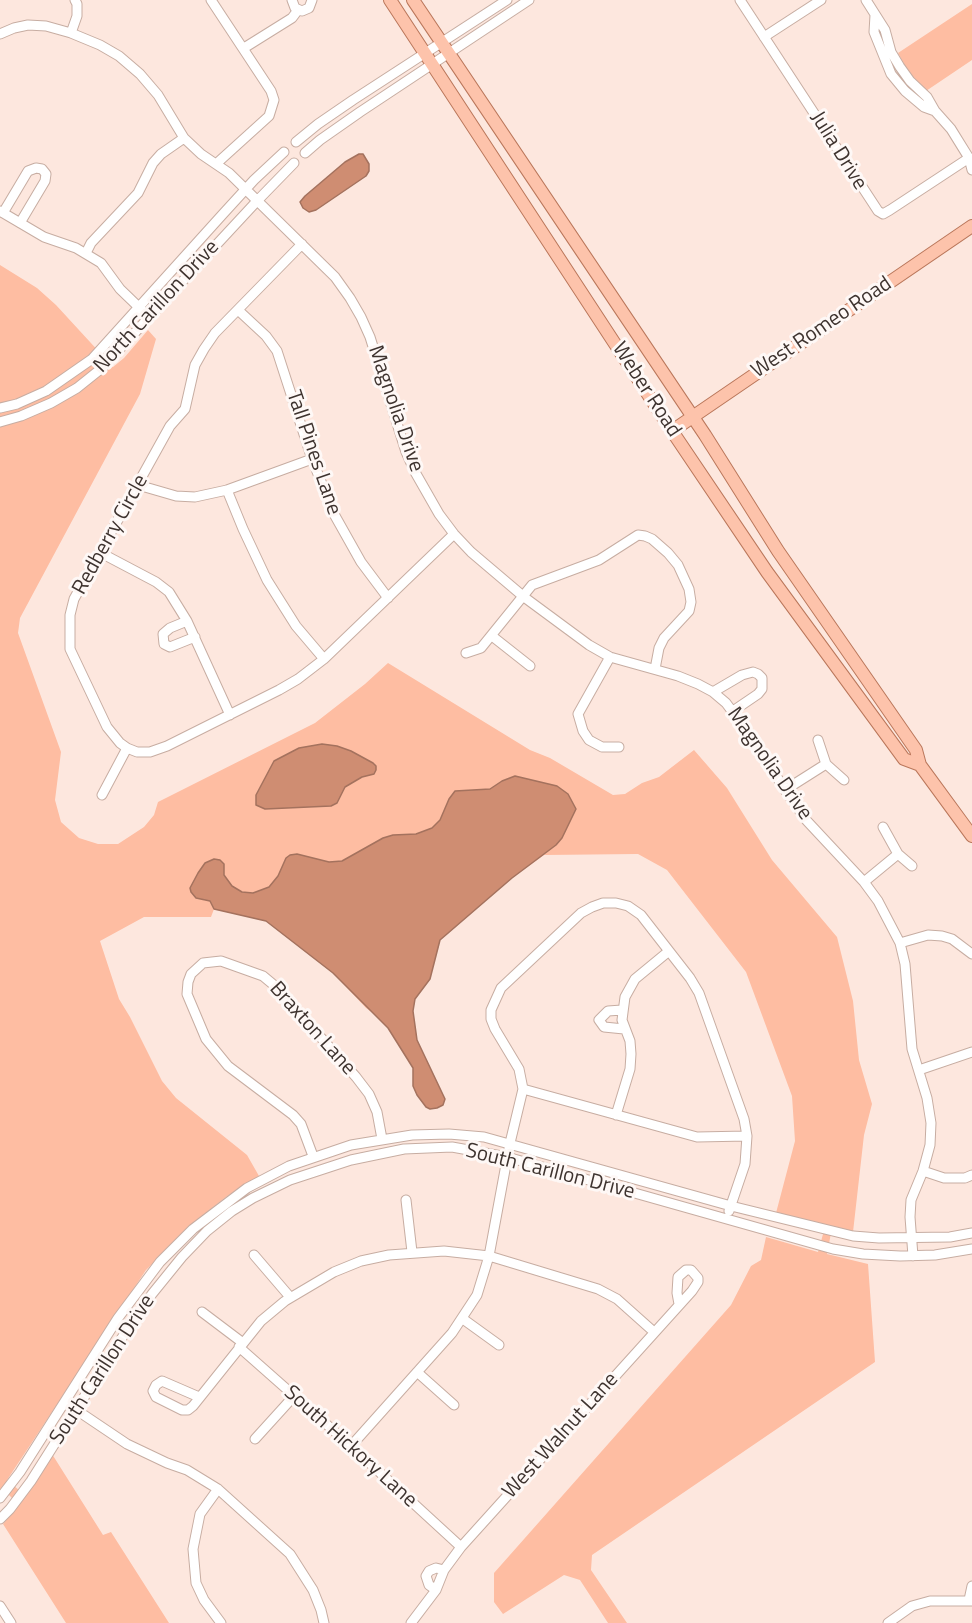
<!DOCTYPE html>
<style>
body{margin:0}
canvas{display:block;background:#fde7de}
</style>
<canvas width="972" height="1623"></canvas>
<script>
const g = document.querySelector('canvas').getContext('2d');
g.lineJoin = 'round';
function fillPath(path, color) {
  g.fillStyle = color;
  g.fill(path, 'evenodd');
}
function poly(rows) {
  const path = new Path2D();
  for (const r of rows) {
    path.moveTo(r[0], r[1]);
    for (let i = 2; i < r.length; i += 2) path.lineTo(r[i], r[i + 1]);
  }
  return path;
}
function stroke(path, color, width, dash) {
  g.strokeStyle = color;
  g.lineWidth = width;
  g.lineCap = dash ? 'butt' : 'round';
  g.setLineDash(dash || []);
  g.stroke(path);
}
function label(font, color, halo, rows, align = 'center') {
  g.font = font + ' "Titillium Web",sans-serif';
  g.lineWidth = 6;
  g.setLineDash([]);
  g.textBaseline = 'middle';
  g.strokeStyle = halo;
  g.fillStyle = color;
  for (const [text, x, y, turn = 0] of rows) {
    g.save();
    g.translate(x, y);
    g.rotate((+turn || 0) * Math.PI / 180);
    g.textAlign = isNaN(turn) ? turn : align;
    if (halo) g.strokeText(text, 0, 0);
    g.fillText(text, 0, 0);
    g.restore();
  }
}
const green = poly([
 [972,4,972,60,926,91,908,71,898,53],
 [0,265,37,288,56,305,113,367,124,358,148,330,156,339,140,394,20,618,18,633,61,752,55,800,61,822,79,838,98,844,118,844,144,827,154,815,158,802,315,723,365,684,388,663,530,750,550,758,613,795,625,794,642,783,659,777,694,750,727,788,772,860,837,937,853,1001,859,1060,872,1104,864,1135,853,1232,832,1228,827,1254,868,1264,875,1362,592,1555,591,1570,627,1623,608,1623,580,1580,564,1575,503,1614,494,1602,494,1573,731,1305,751,1266,761,1260,766,1237,818,1252,825,1227,776,1213,795,1141,792,1096,746,972,667,870,638,854,544,855,512,878,440,940,430,979,415,999,413,1011,417,1040,445,1099,443,1105,437,1108,430,1109,426,1107,417,1095,413,1086,413,1068,388,1028,380,1018,366,1008,333,973,266,921,214,909,211,917,144,917,100,941,119,999,130,1017,162,1081,176,1098,247,1155,259,1176,226,1197,198,1219,146,1270,7,1480,26,1496,52,1454,103,1535,111,1532,169,1623,66,1623,3,1524,19,1505,2,1488,0,1489]
]);
const water = poly([
 [359,154,363,154,369,164,369,171,366,176,316,210,309,212,303,208,300,202,305,196,345,162,359,154],
 [322,744,337,746,351,751,373,763,376,766,376,770,374,774,362,777,345,787,337,803,331,806,265,809,256,805,256,795,274,761,299,748,322,744],
 [515,776,557,786,568,794,576,809,562,838,556,845,512,878,440,940,430,979,415,999,413,1011,417,1040,445,1099,443,1105,437,1108,430,1109,426,1107,417,1095,413,1086,413,1068,388,1028,333,973,266,921,214,909,210,901,196,898,191,892,190,888,198,873,205,863,214,859,220,860,224,864,224,875,232,886,242,892,253,893,269,887,278,876,286,858,290,855,297,854,329,862,342,861,383,838,393,835,416,834,432,828,440,820,449,799,455,791,490,789,502,781,515,776]
]);
const minor = poly([
 [211,0,271,91,274,100,269,116,216,164],
 [292,0,295,8,302,11,309,8,312,0],
 [740,0,878,211,883,214,890,210,969,158],
 [866,0,885,30,891,52,900,67,910,81,927,97,935,111,951,129,969,158,972,170],
 [875,15,874,32,891,74,905,91,924,107,935,111],
 [71,33,77,16,77,4,75,0],
 [0,34,14,28,28,25,46,26,71,33,100,45,119,56,140,74,158,95,184,138,201,154,229,173,335,277,350,298,361,317,370,337,406,452,415,472,439,514,454,534,471,552,524,597,589,645,610,657,678,676,698,684,713,692,726,703,752,738,785,790,807,821,864,882,878,901,900,943,905,964,912,1049,927,1098,931,1123,930,1145,923,1171,911,1200,910,1217,913,1256],
 [764,37,821,0],
 [244,48,292,18,298,10],
 [296,142,318,124,353,100,507,0],
 [305,153,320,140,360,112,529,0],
 [0,211,44,237,76,248,101,263,120,289,149,317],
 [3,213,28,171,36,168,42,169,46,174,45,181,20,223],
 [302,244,215,333,204,349,195,365,185,409,170,426,74,599,70,615,70,649,107,727,120,743,127,748,137,752,150,752,167,746,279,690,298,679,324,659,454,534],
 [86,253,91,243,138,193,153,163,161,154,184,138],
 [238,310,266,336,277,351,312,459,334,514,361,562,388,598],
 [0,408,17,404,46,391,92,359,222,215,254,180,284,152],
 [0,422,21,416,51,403,77,388,102,368,257,201,294,163],
 [138,485,176,496,195,497,227,490,312,459],
 [227,490,243,529,267,580,296,626,324,659],
 [101,553,156,582,169,592,187,621,230,715],
 [187,621,170,628,163,634,164,644,170,647,195,637],
 [492,636,530,666],
 [466,653,481,648,532,585,599,560,638,535,645,536,652,539,668,553,678,565,689,589,691,602,689,611,664,638,659,648,655,669],
 [610,657,578,714,583,731,589,740,602,747,619,747],
 [713,692,742,675,753,672,758,674,762,678,762,689,758,694,733,711],
 [818,740,826,764,844,780],
 [785,790,826,764],
 [102,795,127,748],
 [883,827,898,854,912,866],
 [864,882,898,854],
 [900,943,928,935,942,936,952,939,972,954],
 [622,1010,608,1011,599,1020,604,1027,624,1029],
 [919,1070,972,1052],
 [523,1089,697,1137,747,1136],
 [616,1115,630,1069,631,1054,630,1041,622,1020,625,997,635,979,669,951],
 [313,1156,301,1124,293,1115,228,1066,206,1039,187,994,188,982,191,974,203,963,221,961,263,976,275,986,356,1077,369,1094,377,1112,382,1139],
 [923,1171,944,1178,965,1178,972,1175],
 [406,1200,412,1252],
 [254,1255,290,1297],
 [202,1312,243,1343],
 [463,1319,499,1345],
 [239,1347,351,1446,461,1547],
 [417,1372,454,1405],
 [199,1397,162,1381,156,1385,153,1391,156,1397,182,1410,188,1410,193,1406,261,1321,285,1301,334,1272,361,1261,389,1255,444,1251,489,1256,598,1289,617,1299,654,1332],
 [72,1407,127,1444,167,1463,187,1470,218,1489,290,1554,313,1590,321,1610,324,1623],
 [255,1439,294,1396],
 [351,1446,452,1333,477,1295,489,1256,510,1143,523,1089,519,1069,495,1029,491,1019,491,1010,501,988,581,913,592,907,603,903,616,903,628,906,641,915,690,978,699,993,744,1119,747,1136,745,1164,729,1211],
 [218,1489,200,1514,193,1549,196,1583,204,1600,221,1623],
 [0,1498,20,1472,118,1318,160,1262,193,1229,247,1188,289,1166,351,1145,412,1135,449,1134,484,1137,731,1206,853,1236,879,1238,950,1237,972,1233],
 [0,1519,10,1509,31,1481,119,1342,152,1294,182,1257,207,1231,232,1211,253,1198,290,1180,351,1160,404,1149,452,1147,507,1157,833,1249,863,1254,900,1256,935,1255,972,1249],
 [436,1590,429,1585,426,1576,429,1571,436,1568,444,1570],
 [969,1600,972,1586],
 [0,1606,11,1623],
 [411,1623,436,1590,444,1570,461,1547,692,1291,698,1282,698,1278,691,1270,686,1270,678,1277,677,1293,679,1304],
 [888,1623,912,1606,930,1601,972,1601]
]);
const major = poly([
 [390,0,672,431,767,572,904,759,920,765],
 [413,0,705,435,778,551,916,750,920,765,972,836],
 [672,431,972,226]
]);
const streetNames = [
 ["Julia Drive",838,151,58],
 ["North Carillon Drive",157,307,-47],
 ["West Romeo Road",822,328,-34],
 ["Weber Road",646,390,57],
 ["Magnolia Drive",395,409,71],
 ["Tall Pines Lane",313,453,71],
 ["Redberry Circle",111,535,-61],
 ["Magnolia Drive",769,764,55],
 ["Braxton Lane",312,1029,48],
 ["South Carillon Drive",550,1172,14],
 ["South Carillon Drive",103,1370,-57],
 ["West Walnut Lane",561,1436,-48],
 ["South Hickory Lane",350,1447,42]
];
fillPath(green, '#febda2');
fillPath(water, '#cf8d72');
stroke(water, '#a4725e', 1.5);
stroke(minor, '#c7ada2', 11);
stroke(major, '#ba775b', 14);
stroke(minor, '#fff', 9);
stroke(major, '#fdc3ab', 12);
label('21px', '#3e332f', '#fef8f6', streetNames);
</script>
